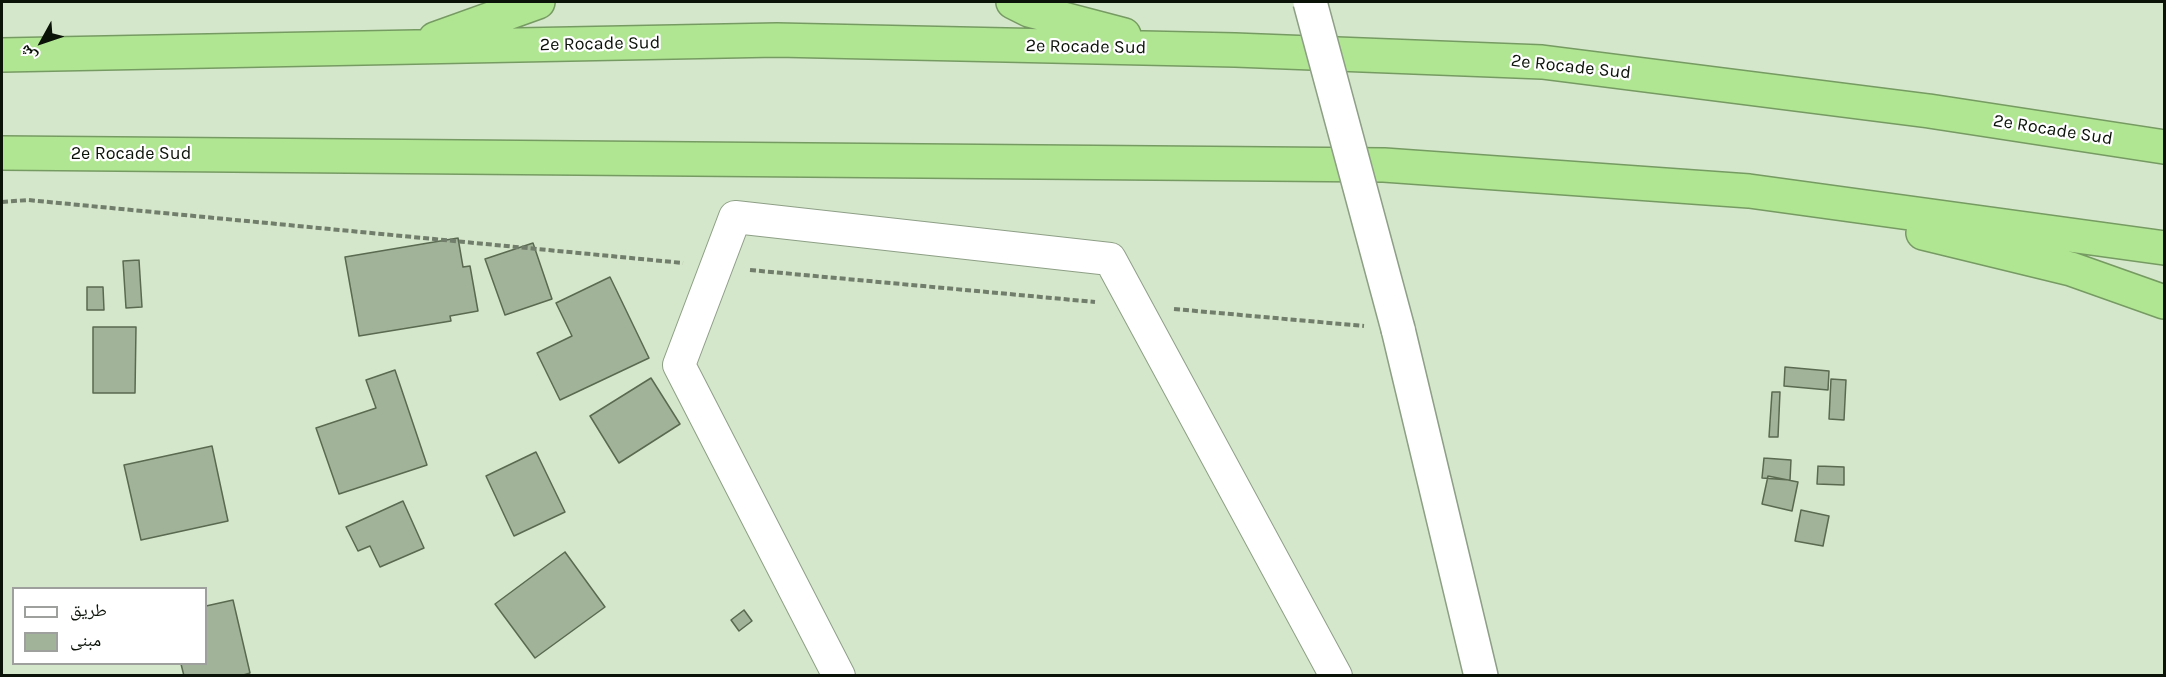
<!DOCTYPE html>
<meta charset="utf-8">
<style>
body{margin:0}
#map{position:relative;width:2166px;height:677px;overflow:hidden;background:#d5e7cb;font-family:Karla,"Noto Naskh Arabic",sans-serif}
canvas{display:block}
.frame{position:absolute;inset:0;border:3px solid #0b1208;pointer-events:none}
.legend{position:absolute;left:12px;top:587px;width:195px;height:78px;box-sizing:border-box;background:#fff;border:2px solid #9da09c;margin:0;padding:8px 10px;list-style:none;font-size:18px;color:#0b1208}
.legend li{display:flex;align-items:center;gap:12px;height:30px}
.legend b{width:30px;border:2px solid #9da09c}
.north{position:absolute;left:12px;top:12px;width:60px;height:60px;-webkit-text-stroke:4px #fff;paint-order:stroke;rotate:230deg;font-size:16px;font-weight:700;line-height:24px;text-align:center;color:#0b1208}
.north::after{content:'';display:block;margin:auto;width:21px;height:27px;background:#0b1208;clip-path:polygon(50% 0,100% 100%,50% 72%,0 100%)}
</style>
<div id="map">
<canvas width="2166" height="677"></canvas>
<div class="frame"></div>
<ul class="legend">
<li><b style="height:8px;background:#fff"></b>طريق</li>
<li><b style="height:16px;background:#a1b398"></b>مبنى</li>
</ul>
<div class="north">ش</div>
</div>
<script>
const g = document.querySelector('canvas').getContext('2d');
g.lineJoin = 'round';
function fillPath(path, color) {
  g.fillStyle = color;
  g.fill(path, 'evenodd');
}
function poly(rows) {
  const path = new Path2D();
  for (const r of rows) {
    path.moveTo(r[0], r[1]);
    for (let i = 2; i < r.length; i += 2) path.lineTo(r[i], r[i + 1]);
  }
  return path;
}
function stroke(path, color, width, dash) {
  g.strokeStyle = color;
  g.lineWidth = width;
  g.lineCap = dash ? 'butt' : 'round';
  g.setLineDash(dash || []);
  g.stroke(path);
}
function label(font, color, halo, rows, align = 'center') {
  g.font = font + ' Karla,sans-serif';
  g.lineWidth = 4.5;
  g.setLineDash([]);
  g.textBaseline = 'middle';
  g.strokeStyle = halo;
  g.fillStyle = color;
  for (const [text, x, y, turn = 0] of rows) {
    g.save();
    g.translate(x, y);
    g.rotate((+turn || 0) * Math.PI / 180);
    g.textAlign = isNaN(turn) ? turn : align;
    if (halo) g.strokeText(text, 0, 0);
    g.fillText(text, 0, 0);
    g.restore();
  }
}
const building = poly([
 [458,238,463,267,470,266,478,311,450,316,451,321,359,336,345,257,458,238],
 [533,243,552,299,505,315,485,259,533,243],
 [139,260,142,307,126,308,123,261,139,260],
 [610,277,649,358,560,400,537,353,572,336,556,303,610,277],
 [87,287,103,287,104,310,87,310,87,287],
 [93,327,136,327,135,393,93,393,93,327],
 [1785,367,1829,371,1828,390,1784,386,1785,367],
 [395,370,427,465,339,494,316,428,376,408,366,380,395,370],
 [651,378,680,424,619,463,590,416,651,378],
 [1831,379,1846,380,1844,420,1829,419,1831,379],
 [1772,392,1780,392,1778,437,1769,437,1772,392],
 [212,446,228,521,141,540,124,465,212,446],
 [536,452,565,512,514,536,486,476,536,452],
 [1764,458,1791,460,1790,480,1762,478,1764,458],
 [1818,466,1844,467,1844,485,1817,484,1818,466],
 [1768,476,1798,482,1792,511,1762,504,1768,476],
 [403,501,424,548,380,567,370,546,358,551,346,527,403,501],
 [1801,510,1829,516,1823,546,1795,541,1801,510],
 [565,552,605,607,535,658,495,604,565,552],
 [233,600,250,673,240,676,184,676,181,664,206,664,206,606,233,600],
 [744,610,752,621,739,631,731,620,744,610]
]);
const path = poly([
 [2,202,28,200,683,263],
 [750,270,1095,302],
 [1174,309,1364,326]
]);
const minor = poly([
 [839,676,679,365,735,217,1110,259,1336,676]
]);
const secondary = poly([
 [1398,329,1481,676]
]);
const motorway = poly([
 [1013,2,1029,10,1124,35],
 [435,39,538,2],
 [2,55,777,40,1235,50,1542,62,1929,111,2164,147],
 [2,153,1384,165,1749,191,2164,248],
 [1923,233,2071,269,2164,302]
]);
const secondaryBridge = poly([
 [1310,2,1398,329]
]);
const streetNames = [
 ["2e Rocade Sud",600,44,-1],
 ["2e Rocade Sud",1086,47,1],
 ["2e Rocade Sud",1571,67,6],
 ["2e Rocade Sud",2053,130,9],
 ["2e Rocade Sud",131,154]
];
fillPath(building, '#a1b398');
stroke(building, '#596a51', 1.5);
stroke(minor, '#8d9f85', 34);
stroke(secondary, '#8d9f85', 36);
stroke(motorway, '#769b62', 36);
stroke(path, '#717e6b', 4, [6, 3]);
stroke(minor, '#fff', 32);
stroke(secondary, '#fff', 33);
stroke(motorway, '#b0e592', 33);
stroke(secondaryBridge, '#8d9f85', 36, []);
stroke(secondaryBridge, '#fff', 33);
label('18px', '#0b1208', '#fff', streetNames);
</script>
